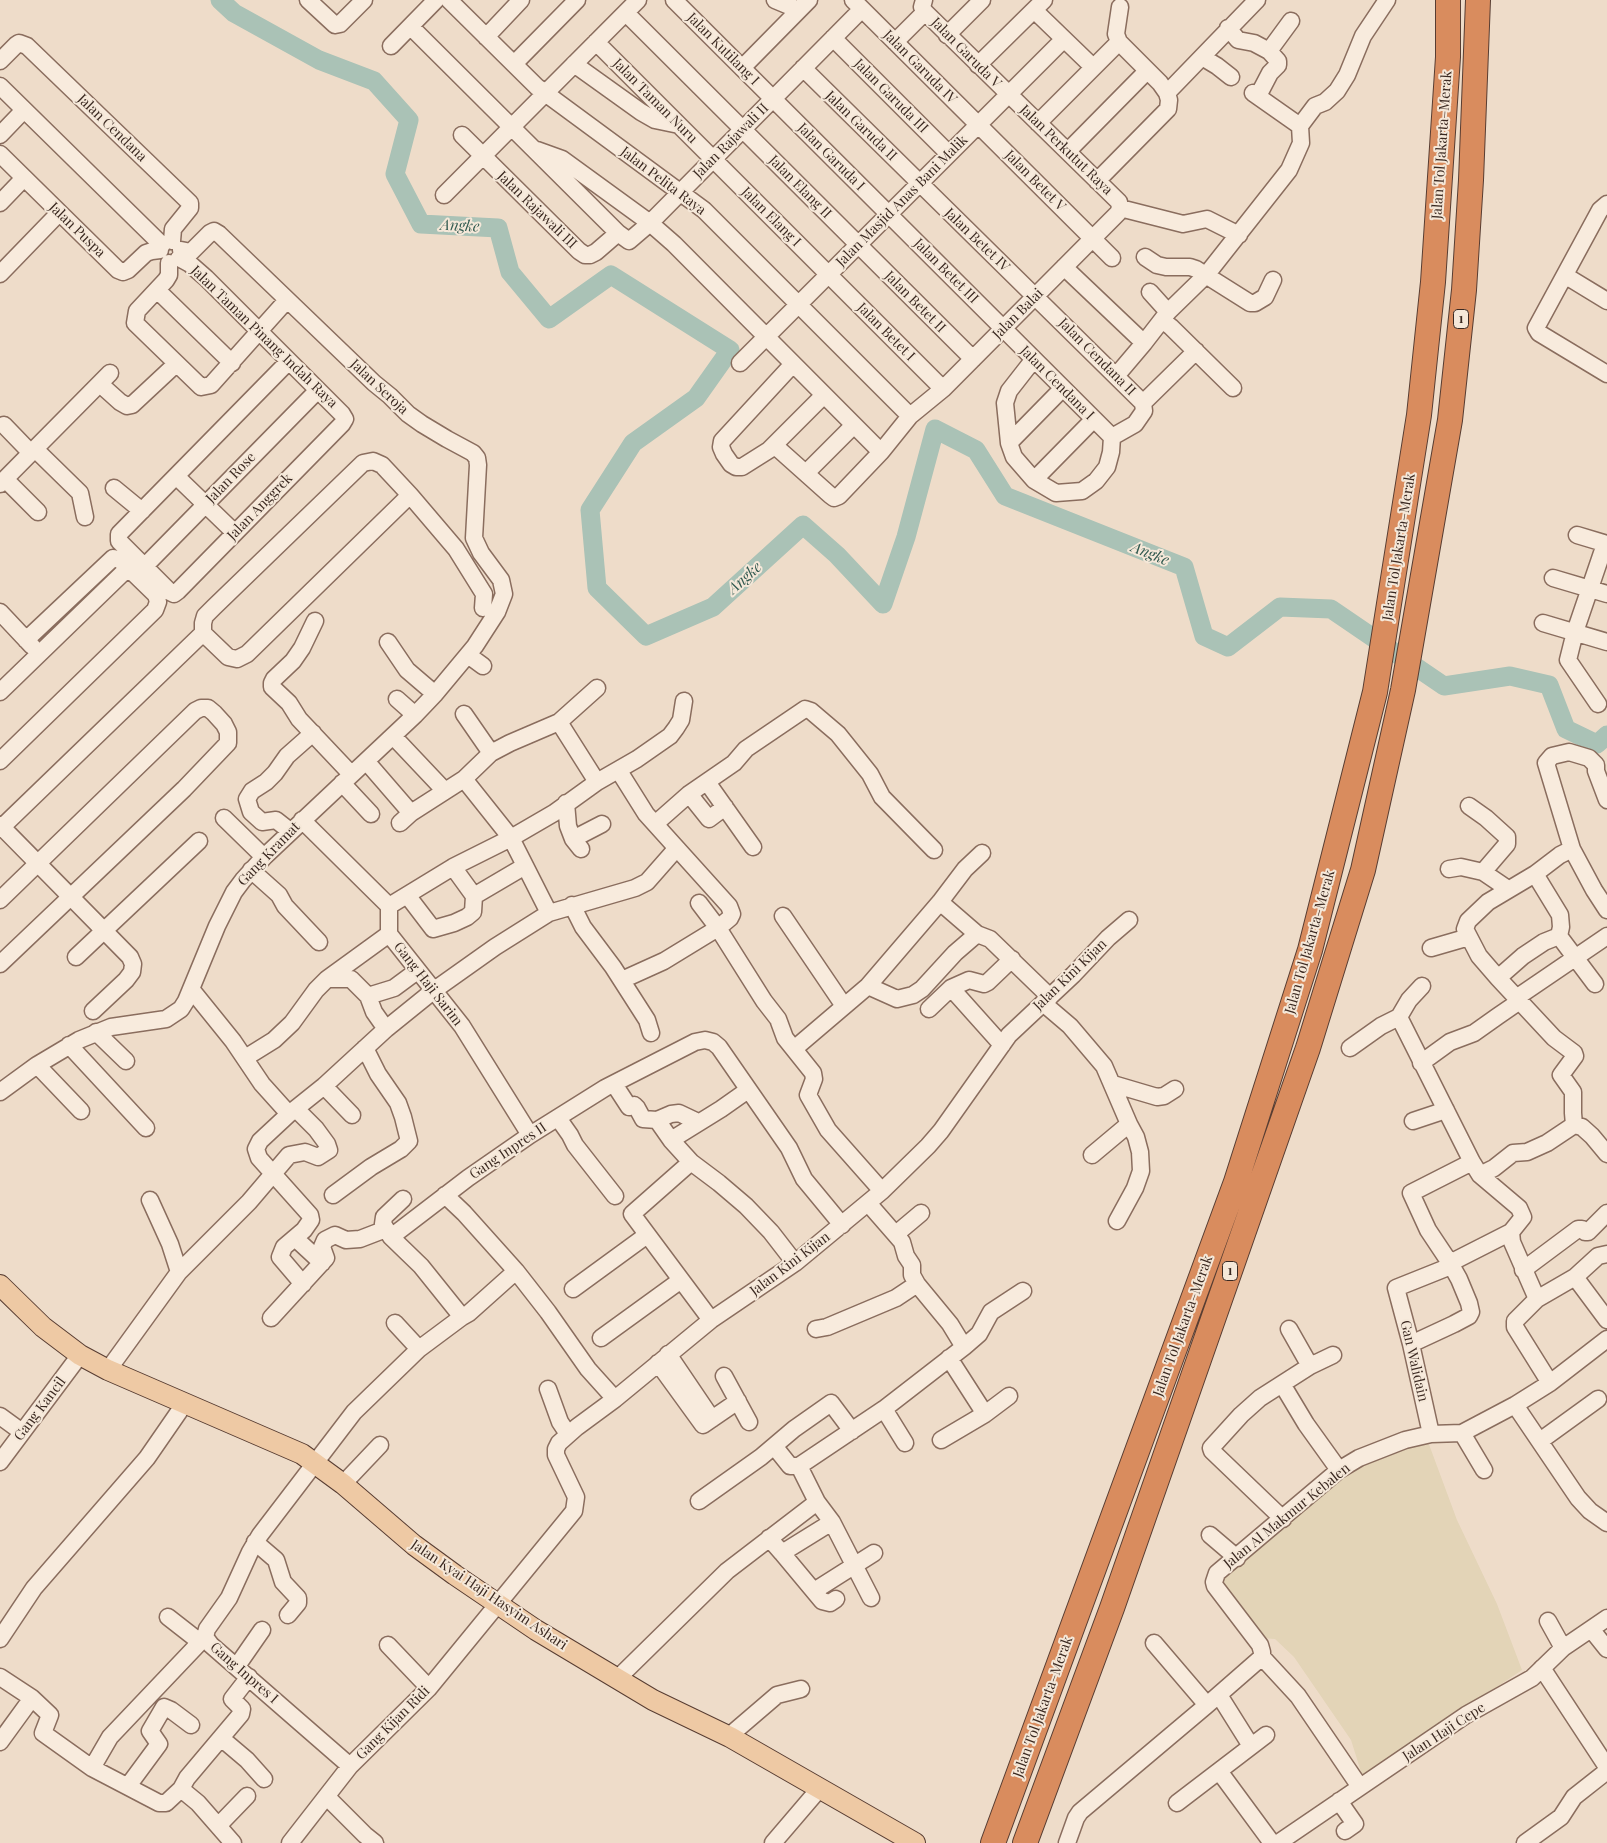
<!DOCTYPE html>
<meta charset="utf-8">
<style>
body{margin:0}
canvas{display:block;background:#eedcc9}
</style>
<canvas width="1607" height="1843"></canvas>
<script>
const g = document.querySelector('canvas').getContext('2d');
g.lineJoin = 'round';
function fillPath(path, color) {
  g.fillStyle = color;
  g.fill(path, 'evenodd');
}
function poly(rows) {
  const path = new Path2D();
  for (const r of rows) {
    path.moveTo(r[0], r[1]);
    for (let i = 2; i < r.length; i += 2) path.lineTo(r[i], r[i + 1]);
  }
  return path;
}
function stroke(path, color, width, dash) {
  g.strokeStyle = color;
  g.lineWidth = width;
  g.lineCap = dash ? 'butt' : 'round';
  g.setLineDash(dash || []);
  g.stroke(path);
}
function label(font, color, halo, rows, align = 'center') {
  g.font = font + ' "Playfair Display",serif';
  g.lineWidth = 4;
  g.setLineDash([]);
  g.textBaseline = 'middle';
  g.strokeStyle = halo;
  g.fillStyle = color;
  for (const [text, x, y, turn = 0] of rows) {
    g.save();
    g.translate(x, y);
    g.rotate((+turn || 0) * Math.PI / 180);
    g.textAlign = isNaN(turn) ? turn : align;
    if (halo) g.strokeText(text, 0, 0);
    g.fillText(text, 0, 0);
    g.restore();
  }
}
const farmland = poly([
 [1427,1439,1457,1520,1497,1604,1522,1670,1390,1759,1362,1775,1351,1740,1294,1657,1275,1639,1260,1638,1216,1579,1362,1461]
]);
const river = poly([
 [220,0,234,13,319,60,374,81,409,120,395,174,421,224,498,228,510,272,549,319,611,275,730,350,696,398,633,443,590,510,597,588,646,636,713,607,803,525,837,555,883,604,906,537,935,429,976,450,1005,496,1184,567,1204,636,1228,647,1280,607,1331,609,1444,686,1510,676,1549,685,1566,729,1597,744,1607,735]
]);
const minor = poly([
 [308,0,335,25,340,24,364,0],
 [449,0,537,87,704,210,910,416],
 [674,0,1112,437],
 [775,0,799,10],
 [853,0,1112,258],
 [924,0,922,7,925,12,1119,202,1120,208],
 [1034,10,1093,67],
 [626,13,973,359],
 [411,27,618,233,629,241,650,223,862,9],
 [1228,28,1238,40,1254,43,1269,51,1278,61,1278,65,1270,73,1258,96],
 [947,35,982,0],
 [486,37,521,0],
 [833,38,949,154],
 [596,42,943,389],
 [895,42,925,12],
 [391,46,436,0],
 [1269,51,1291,21],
 [1202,57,1217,66,1231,77],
 [0,61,16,45,19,43,27,46,190,203,190,208,173,229,172,241],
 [514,64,577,0],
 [574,64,641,112,655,120,679,125],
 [978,65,1044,0],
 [742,68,809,0],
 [803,68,1143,403,1144,411,1135,424,1112,437],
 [0,86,162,245],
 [1167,93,1257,0],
 [1038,123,1119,42],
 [1300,126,1315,106,1325,102,1337,91,1347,75,1363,36,1387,0],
 [0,135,24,110],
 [462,135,579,251,585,255,590,255,596,252,618,233],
 [537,150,562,159,650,223,674,244,881,452],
 [1068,151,1147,71],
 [0,154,118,270,123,272,128,270,146,253,152,251,160,250],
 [1097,181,1168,109,1169,100,1167,93,1160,83,1119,42,1116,34,1120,7],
 [444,195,638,0],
 [0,203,24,178],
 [1607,204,1600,210,1536,328,1539,333,1607,374],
 [1120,208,1183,224,1207,219,1239,235],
 [1145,257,1157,265,1166,267,1190,267,1196,269,1250,303,1255,303,1265,297,1273,280],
 [179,258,190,264,206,278,342,414,345,419,342,424,178,591,174,594,170,592,119,541,119,534,289,361],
 [169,263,169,275,166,280,137,311,135,323,201,387,211,385,287,300],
 [1064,267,1144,343],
 [0,274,59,213],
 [1566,276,1607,301],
 [157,290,232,363],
 [1150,292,1168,312],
 [1162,320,1171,327,1233,388],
 [1034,359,1009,391,1005,403,1009,443,1014,457,1034,480,1056,493,1082,491,1096,481,1107,467,1111,452,1112,437],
 [740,363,1064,39],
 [793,364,722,441,721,447,724,454,731,464,736,467,742,467,769,450,824,395],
 [1116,376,1144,343,1168,312,1207,274,1289,170,1301,143,1300,126,1253,93],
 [100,384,120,402,127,406,132,405,176,364],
 [1143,403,1196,351],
 [4,425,31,453],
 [1009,443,1063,388],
 [774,445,830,495,834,498,839,496,881,452,910,416,943,389,1118,213,1120,208],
 [35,449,80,493,85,517],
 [806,473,854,425],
 [176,476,235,533],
 [5,479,38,512],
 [1034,480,1094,419],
 [0,484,110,373],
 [114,488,142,511],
 [410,495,456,549,484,594,483,608],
 [1577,535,1607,544],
 [144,567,318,390],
 [1553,578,1607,594],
 [0,612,32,646],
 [315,621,302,648,293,661,274,679,272,683,272,687,289,703,299,719,351,774],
 [1543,623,1607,642],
 [388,642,407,670,435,694],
 [468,655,483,666],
 [0,692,128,568],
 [397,699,415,715],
 [1598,704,1568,660,1575,632,1605,544],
 [464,714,491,753],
 [559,722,597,782],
 [393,736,445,791],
 [0,761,155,610,158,602,156,595,120,560,113,558,26,640],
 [366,761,411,813],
 [1596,765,1589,758,1569,752,1552,756,1546,763,1572,849,1594,890,1607,910],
 [1596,765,1596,771,1607,800],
 [619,771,646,814,729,906,732,914,730,918,718,928,664,961,622,980],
 [464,779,511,838,549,913],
 [707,782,753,847],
 [342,783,371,814],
 [689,794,709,819,725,807],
 [566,803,568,826,573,839,581,849],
 [1469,806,1486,818,1507,837,1507,844,1483,872],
 [224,818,264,857],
 [302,820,389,906,389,934,462,1026,530,1135],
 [400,823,411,813,464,779,491,753,510,743,559,722,597,688],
 [655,824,689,794,734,763,746,749,805,709,811,711,838,734,870,774,882,797,934,850],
 [0,825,130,957,133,964,132,972,126,980,93,1011],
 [0,829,203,633,203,623,205,616,214,607,363,463,373,461,382,465,410,495,247,654,237,659,228,657,203,633],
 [290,831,276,820,262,822,251,812,247,799,252,791,266,782,275,773,287,756,313,733],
 [573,839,602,824],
 [1572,849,1560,855,1535,874,1488,902,1468,921,1465,929,1479,956,1498,978,1554,1038,1574,1053,1575,1056,1561,1075,1573,1092,1573,1113,1574,1125],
 [1449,869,1461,867,1483,872,1508,889],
 [251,870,279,895,285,906,319,942],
 [1535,874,1560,915,1561,927,1559,936,1595,984],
 [407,895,433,929,454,923,467,917,473,912,474,896,453,867],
 [474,896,525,866],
 [0,900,195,711,201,708,208,708,214,713,224,724,228,732,228,743,184,789,0,964],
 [940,902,977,934,990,939,1050,997],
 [699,903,718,928,764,1001,778,1019,785,1038,813,1073,814,1079,808,1095,828,1130,882,1191],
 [572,905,583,927,613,967,647,1020,651,1033],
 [389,906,453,867,511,838,554,813,597,782,637,759,670,736,676,728,681,720,684,701],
 [783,916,844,1006],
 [1431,948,1469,937],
 [76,957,199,841],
 [1498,978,1523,956,1544,942,1559,936],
 [327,979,351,979,368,996,374,1012,386,1029],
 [868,986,897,999,913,995,922,989,955,953,977,934],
 [951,988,1002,1045],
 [191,989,233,1041,262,1084,289,1114],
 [368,996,394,988,417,971],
 [1516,998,1607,936],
 [1043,1003,1070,1026,1104,1066,1129,1124,1092,1155],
 [929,1009,951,988,969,980,984,984,988,982,1012,959],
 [1399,1017,1472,1162,1480,1175,1519,1208,1523,1217,1511,1232,1450,1263],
 [96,1032,126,1061],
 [69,1045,146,1128],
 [1350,1048,1381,1026,1399,1017,1409,1000,1422,986],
 [794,1049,868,986,940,902,965,869,982,853],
 [245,1058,274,1040,292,1023,316,990,327,979,389,934],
 [1421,1063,1450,1042,1474,1033,1498,1016,1514,1005,1516,998],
 [37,1065,81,1111],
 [614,1084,629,1107,634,1105,637,1108,643,1119,657,1120,671,1114,679,1113,698,1122],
 [1113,1084,1157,1097,1164,1096,1175,1089],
 [324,1086,352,1115],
 [0,1092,37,1065,79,1040,111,1027,166,1019,181,1009,186,1001,217,926,234,892,243,880,264,857,415,715,435,694,475,646,497,612,504,594,501,580,481,553,474,538,478,465,477,458,473,453,447,439,422,424,408,414,390,396,374,383,219,234,214,231,210,233,191,252,181,250],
 [558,1118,570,1135,575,1145,615,1196],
 [657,1120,671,1140,691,1162,719,1183,746,1206,771,1232,795,1263],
 [1413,1121,1446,1110],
 [671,1140,721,1109,748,1090],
 [691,1162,632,1214,711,1320],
 [1480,1175,1494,1168,1513,1153,1527,1152,1547,1143,1574,1125,1582,1127,1592,1136,1607,1154],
 [333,1195,371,1167,401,1149,409,1141,403,1117,398,1103,378,1074,365,1048],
 [445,1195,464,1213,516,1271,548,1312,588,1369,615,1399],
 [403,1199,384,1217,383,1224,391,1237,421,1266,462,1317],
 [150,1200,170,1244,179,1272],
 [868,1203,902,1242,906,1256,912,1265,912,1275,917,1284,950,1324,964,1347],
 [1117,1221,1135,1188,1141,1171,1140,1152,1136,1137,1129,1124],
 [1511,1232,1512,1242,1537,1299],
 [896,1234,921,1213],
 [391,1237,468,1178,530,1135,605,1088,695,1042,705,1040,713,1042,719,1047,789,1148,804,1179,842,1225],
 [295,1238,322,1263],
 [1523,1270,1578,1229,1582,1229,1585,1232,1588,1232,1607,1213],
 [1575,1277,1607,1320],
 [303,1284,280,1257,284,1247,304,1230,311,1220,310,1215,259,1158,256,1149,260,1141,289,1114,324,1086,386,1029,433,991,495,947,549,913,635,888,647,882,676,849],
 [573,1289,647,1235],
 [271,1318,326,1258,322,1247,325,1240,335,1235,346,1240,360,1239,386,1229],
 [395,1323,419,1349],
 [816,1329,827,1327,896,1298,917,1284],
 [1289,1329,1310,1366],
 [601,1338,681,1280],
 [1411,1344,1454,1324,1469,1316,1471,1312,1469,1303,1459,1279,1450,1263,1428,1230,1411,1193,1472,1162],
 [668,1354,712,1419],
 [658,1363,703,1425,738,1401],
 [108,1370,179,1272,249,1202,289,1155,305,1152,318,1157,329,1150,327,1144,316,1129,296,1109],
 [724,1376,749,1422],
 [1550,1383,1515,1327,1515,1321,1537,1299,1575,1277,1598,1256,1607,1254],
 [1282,1384,1306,1424,1339,1470],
 [548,1389,560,1422,568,1434],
 [1515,1405,1578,1498,1590,1511,1607,1523],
 [884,1409,905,1443],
 [985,1414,1009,1396],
 [0,1416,22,1432],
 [1462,1433,1484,1470],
 [1431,1434,1411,1344,1396,1288,1451,1266],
 [941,1440,985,1414,949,1358],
 [1540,1441,1598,1399],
 [774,1446,790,1466,799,1466],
 [0,1462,80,1355],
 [343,1484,380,1445],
 [699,1501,761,1457,794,1429,831,1403,852,1431],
 [817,1502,832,1522,871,1598],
 [1283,1519,1212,1451,1211,1448,1241,1415,1260,1398,1310,1366,1333,1355],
 [1210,1535,1237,1558],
 [769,1538,782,1553,832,1522],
 [255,1542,276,1560,283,1582,298,1598,298,1603,288,1615],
 [782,1553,822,1601,830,1603,836,1599],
 [814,1591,874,1553],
 [168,1617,200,1642],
 [1548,1621,1563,1648],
 [1591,1629,1607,1649],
 [205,1637,211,1645,350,1766],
 [0,1639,34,1588,147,1458,185,1403],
 [1154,1643,1207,1705],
 [388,1645,429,1688],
 [1262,1657,1298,1696,1360,1787],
 [237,1666,262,1630],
 [1542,1668,1607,1767],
 [0,1677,32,1698,50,1715,43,1733,92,1768,159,1803,166,1803,181,1789,187,1778,241,1714,242,1709,232,1699,249,1677],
 [617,1679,727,1571,817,1502,799,1466,884,1409,964,1347,979,1334,991,1312,1023,1291],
 [1219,1695,1251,1746],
 [730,1737,735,1731,777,1695,801,1689],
 [221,1738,247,1760,264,1779],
 [0,1742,32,1698],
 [92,1768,110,1737,205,1637,207,1629,229,1598,250,1552,260,1535,354,1412,419,1349,462,1317,469,1313,516,1271],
 [1219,1771,1272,1843],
 [128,1786,159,1744,150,1731,164,1707,171,1710,191,1725],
 [181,1789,198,1803,233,1843],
 [327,1797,365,1835,375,1843],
 [1339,1801,1355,1824,1345,1831],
 [1177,1803,1266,1735],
 [218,1826,247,1796],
 [290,1843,350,1766,429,1688,574,1511,576,1497,556,1455,556,1449,559,1443,577,1427,615,1399,711,1320,795,1263,882,1191,928,1146,941,1131,1009,1035,1073,975,1108,938,1129,920],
 [773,1843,820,1788],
 [1067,1843,1076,1818,1080,1812,1207,1705,1262,1657,1262,1652,1260,1645,1215,1586,1214,1582,1217,1573,1339,1470,1359,1458,1405,1440,1431,1434,1462,1433,1515,1405,1550,1383,1607,1339],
 [1278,1843,1466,1715,1532,1678,1563,1648,1607,1618],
 [1525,1843,1561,1817,1574,1797,1607,1771]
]);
const major = poly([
 [0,1285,43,1327,80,1355,108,1370,302,1454,343,1484,414,1545,455,1575,536,1630,653,1700,730,1737,915,1843]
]);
const highway = poly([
 [993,1843,1236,1182,1310,950,1375,692,1419,415,1433,282,1448,57,1448,0],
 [1025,1843,1112,1608,1308,1048,1363,870,1403,690,1450,420,1464,290,1471,180,1478,0]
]);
const shields = [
 [1461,319,15],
 [1230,1271,15]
];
const shieldNames = [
 ["1",1461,319],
 ["1",1230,1271]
];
const streetNames = [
 ["Jalan Kutilang I",723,49,45],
 ["Jalan Garuda V",966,53,45],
 ["Jalan Garuda IV",920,67,45],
 ["Jalan Garuda III",891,96,45],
 ["Jalan Taman Nuru",655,101,45],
 ["Jalan Garuda II",861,126,44],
 ["Jalan Cendana",112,128,44],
 ["Jalan Rajawali II",731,141,-45],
 ["Jalan Tol Jakarta–Merak",1442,145,-86],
 ["Jalan Perkutut Raya",1066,150,44],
 ["Jalan Garuda I",831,157,45],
 ["Jalan Pelita Raya",663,181,37],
 ["Jalan Betet V",1035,181,45],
 ["Jalan Elang II",800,187,45],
 ["Jalan Masjid Anas Bani Malik",902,201,-45],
 ["Jalan Rajawali III",537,210,44],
 ["Jalan Elang I",771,217,45],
 ["Jalan Puspa",77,230,44],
 ["Jalan Betet IV",977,240,44],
 ["Jalan Betet III",946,271,45],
 ["Jalan Betet II",915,302,45],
 ["Jalan Balai",1018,314,-45],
 ["Jalan Betet I",886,332,45],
 ["Jalan Taman Pinang Indah Raya",264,337,44],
 ["Jalan Cendana II",1097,357,45],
 ["Jalan Cendana I",1057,383,45],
 ["Jalan Seroja",379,387,43],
 ["Jalan Rose",231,478,-46],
 ["Jalan Anggrek",260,507,-46],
 ["Jalan Tol Jakarta–Merak",1399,547,-81],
 ["Gang Kramat",269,854,-46],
 ["Jalan Tol Jakarta–Merak",1310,942,-74],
 ["Jalan Kini Kijan",1070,975,-44],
 ["Gang Haji Sarim",428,984,52],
 ["Gang Inpres II",508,1151,-34],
 ["Jalan Kini Kijan",790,1264,-37],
 ["Jalan Tol Jakarta–Merak",1183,1326,-70],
 ["Gan Walidain",1414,1361,77],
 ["Gang Kancil",40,1409,-53],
 ["Jalan Al Makmur Kebalen",1287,1516,-39],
 ["Jalan Kyai Haji Hasyim Ashari",489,1595,34],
 ["Gang Inpres I",244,1673,41],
 ["Jalan Tol Jakarta–Merak",1043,1707,-70],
 ["Gang Kijan Ridi",393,1723,-45],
 ["Jalan Haji Cepe",1444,1732,-33]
];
const waterNames = [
 ["Angke",460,226,3],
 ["Angke",1150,554,22],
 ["Angke",745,578,-42]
];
fillPath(farmland, '#e3d4b7');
stroke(river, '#aac2b6', 19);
stroke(minor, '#8a6d5e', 19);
stroke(major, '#583d32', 22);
stroke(highway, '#583d32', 26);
stroke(minor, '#f8ebdd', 16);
stroke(major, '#eec9a4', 20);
stroke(highway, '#d98c5e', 24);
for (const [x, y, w] of shields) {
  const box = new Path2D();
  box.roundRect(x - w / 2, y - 9.5, w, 19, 4);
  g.fillStyle = '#f5e8d9';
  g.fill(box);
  stroke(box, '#3b2921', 1);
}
label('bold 12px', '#3b2921', null, shieldNames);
label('14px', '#3b2921', '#f5e8d9', streetNames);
label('italic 15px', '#315a50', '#f5e8d9', waterNames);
</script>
